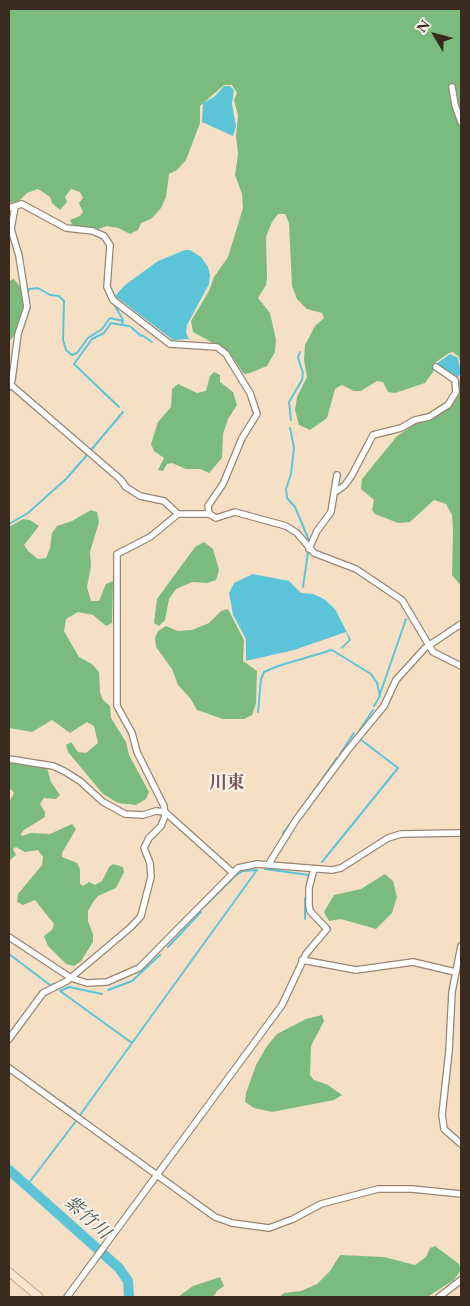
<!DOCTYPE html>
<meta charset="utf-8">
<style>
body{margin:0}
#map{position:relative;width:470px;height:1306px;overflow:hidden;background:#f5e0c6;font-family:"EB Garamond",serif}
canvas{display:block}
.frame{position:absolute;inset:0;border:10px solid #3b2a1e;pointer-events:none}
.north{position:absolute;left:410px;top:10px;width:50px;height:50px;-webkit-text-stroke:4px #f7f3e8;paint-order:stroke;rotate:307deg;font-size:14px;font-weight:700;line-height:20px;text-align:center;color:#3b2a1e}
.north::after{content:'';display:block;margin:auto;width:18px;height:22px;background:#3b2a1e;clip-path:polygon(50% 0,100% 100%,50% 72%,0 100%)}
</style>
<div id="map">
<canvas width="470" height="1306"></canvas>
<div class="frame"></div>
<div class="north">N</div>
</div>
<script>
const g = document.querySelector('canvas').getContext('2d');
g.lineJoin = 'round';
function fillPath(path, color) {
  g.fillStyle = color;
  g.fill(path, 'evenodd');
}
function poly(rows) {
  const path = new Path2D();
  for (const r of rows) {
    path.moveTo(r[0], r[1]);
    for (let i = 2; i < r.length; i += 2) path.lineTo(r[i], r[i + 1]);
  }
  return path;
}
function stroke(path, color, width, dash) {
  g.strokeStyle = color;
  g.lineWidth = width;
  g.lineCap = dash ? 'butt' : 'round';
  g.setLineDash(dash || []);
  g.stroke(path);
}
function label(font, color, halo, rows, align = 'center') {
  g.font = font + ' "EB Garamond","Noto Serif JP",serif';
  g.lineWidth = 4;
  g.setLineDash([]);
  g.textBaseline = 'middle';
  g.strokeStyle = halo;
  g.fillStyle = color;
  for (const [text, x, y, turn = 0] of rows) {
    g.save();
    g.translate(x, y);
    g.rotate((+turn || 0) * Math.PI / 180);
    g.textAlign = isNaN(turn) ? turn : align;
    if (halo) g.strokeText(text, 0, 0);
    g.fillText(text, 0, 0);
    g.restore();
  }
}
const forest = poly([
 [9,9,461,9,461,366,459,357,453,352,449,353,436,362,433,372,425,383,395,393,388,392,383,382,377,381,361,391,354,391,342,385,335,389,327,418,310,430,299,425,295,410,297,397,307,377,304,360,305,345,315,326,324,318,322,313,307,309,297,299,292,286,289,223,285,214,278,214,272,222,266,237,267,278,266,285,258,298,270,313,276,340,275,352,267,366,250,373,244,374,229,352,193,332,191,321,209,291,214,277,228,257,243,208,242,194,235,175,238,154,236,136,238,115,234,100,237,93,232,85,224,85,200,106,200,123,186,160,177,170,169,174,166,197,161,208,151,219,141,223,138,230,130,234,118,228,107,226,98,229,73,226,70,220,80,216,83,212,79,203,83,198,80,192,71,189,65,197,67,202,60,210,52,203,50,197,38,189,27,193,18,202,9,203],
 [14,279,21,288,23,306,19,325,13,337,9,341,9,281],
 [214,372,220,375,220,382,233,392,237,405,228,419,223,434,222,458,209,473,200,469,186,469,172,463,167,464,163,471,158,470,164,458,154,451,151,444,158,422,171,407,172,389,178,384,197,393,206,391,210,376],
 [461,376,461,586,452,575,453,530,452,515,446,504,434,500,410,522,398,523,375,514,372,510,374,500,361,489,362,479,397,436,417,423,442,413,452,404],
 [91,510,97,512,99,522,90,552,91,566,87,587,91,601,99,601,106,584,113,581,112,623,106,626,93,615,78,612,66,619,64,631,79,657,92,664,99,672,100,692,103,700,110,706,111,718,126,742,129,755,149,792,146,799,136,805,118,803,103,794,68,752,66,745,71,742,78,752,86,753,98,743,94,726,87,722,70,733,52,720,32,732,9,728,9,527,23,519,30,520,39,526,24,545,29,552,38,559,46,558,50,548,52,533,57,526,72,521],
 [204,542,213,549,219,570,216,580,207,583,192,582,176,589,169,599,165,620,159,626,154,623,157,599,195,547],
 [228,609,244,640,243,661,257,671,256,703,252,715,244,719,223,719,197,710,190,698,178,685,172,669,156,647,155,638,158,631,166,626,178,631,192,630,209,623,221,611],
 [9,761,47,768,51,782,60,795,56,799,44,798,40,804,45,812,45,817,24,830,21,834,22,836,31,833,50,834,72,824,76,829,62,853,62,857,77,863,80,869,80,884,83,886,89,882,95,885,102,881,109,867,113,864,123,867,124,872,116,888,98,896,93,902,88,911,88,921,93,934,93,942,81,961,74,966,66,964,48,946,44,936,52,930,54,924,35,900,23,905,17,902,18,894,42,865,43,857,38,850,25,852,16,847,13,849,16,855,9,861,9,802,14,793,9,787],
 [385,874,393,881,397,897,392,913,376,929,341,919,329,921,324,912,334,895,361,889],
 [322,1015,324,1021,311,1046,310,1075,314,1080,328,1085,342,1095,334,1100,272,1112,254,1108,245,1102,246,1093,256,1065,267,1046,277,1034,306,1019],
 [435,1246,459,1264,461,1270,454,1280,427,1297,279,1297,284,1293,301,1291,317,1284,330,1271,340,1255,384,1257,415,1265,426,1257,430,1248],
 [220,1277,224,1286,217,1291,213,1297,178,1297,193,1286]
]);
const water = poly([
 [224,86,230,86,234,90,232,104,236,126,233,136,202,122,203,103,214,97],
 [185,250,190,250,201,257,208,267,210,275,209,284,187,325,186,333,189,339,173,340,115,296,125,285,158,261],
 [450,354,458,358,461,373,458,377,436,364],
 [253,574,289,581,301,593,313,594,324,599,335,609,351,640,342,649,341,647,349,640,346,632,294,650,246,661,246,639,233,615,229,593,234,583]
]);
const stream = poly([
 [27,294,29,289,38,288,50,295],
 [51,295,59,296,64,301,63,340,66,350,72,355,77,353,88,338,102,329,110,318,123,321],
 [112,301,123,320,122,325,111,323,104,333,92,339,74,364,119,407],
 [123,325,129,326],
 [131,327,141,336],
 [142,335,152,342],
 [291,420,289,402,302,380,303,373,298,358,300,352],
 [290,428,294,448,291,474,286,489,287,498,295,507,308,538,309,543],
 [91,450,123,412],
 [9,524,28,513,66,479,88,454],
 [303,587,308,552],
 [380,694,406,619],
 [258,712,261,679,264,672,278,666,332,650,371,674,377,683,380,696,374,706],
 [359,731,373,710],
 [340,754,354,733],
 [305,803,337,758],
 [283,833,292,822],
 [322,862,398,768,360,739],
 [265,869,309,875,306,889],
 [204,907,235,876,243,871,257,870],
 [305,919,305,898],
 [168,947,201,912],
 [9,954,50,985,54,984],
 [108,990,132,981,160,955],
 [102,994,69,987,60,991,132,1043],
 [9,1064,16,1070],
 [20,1072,36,1084],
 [39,1086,55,1097],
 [59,1100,76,1112],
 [80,1115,257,870],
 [28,1184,76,1121]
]);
const river = poly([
 [9,1170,119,1268,128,1281,129,1297]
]);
const minor = poly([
 [452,87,455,105,461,122],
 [9,208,22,204,66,228,93,231,104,236,110,245,107,287,113,300,170,344,217,347,226,354,250,393,257,414,242,438,223,484,208,506,209,514],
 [11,385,120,479,126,487,140,496,164,501,178,514],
 [9,387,12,380,18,334,27,307,19,256,11,229,15,207],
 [334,493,345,485,352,475,373,435,401,428,415,420,429,417,448,405,456,392,455,380,436,367],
 [309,549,317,531,331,512,337,475],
 [9,759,53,766,64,771,80,781,103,802,125,814,143,815,156,811,165,812,232,872],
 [268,865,296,820,347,751,384,706,396,680,425,648,461,624],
 [9,937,71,978,87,983,107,982,139,968,238,868,257,864,332,870,341,868,388,838,401,834,461,833],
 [461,946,452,992,449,1051,442,1115,444,1129,461,1144],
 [302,960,356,970,413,962,455,972],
 [9,1039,43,993,67,981,131,927,141,916,151,877,150,863,144,848,149,838,161,826,165,816,164,806,137,752,132,733,117,706,117,554,150,537,178,514,209,514,216,518,235,512,286,526,297,533,314,553,356,569,402,600,433,652,461,666],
 [9,1068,215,1217,232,1223,269,1228,293,1219,321,1204,378,1189,412,1189,461,1194],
 [67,1297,282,1005,306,954,327,929,310,911,309,905,309,888,314,869],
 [439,1297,461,1280]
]);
const secondary = poly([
 [9,1272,39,1297]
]);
const neighbourhoodNames = [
 ["川東",227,783]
];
const waterNames = [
 ["紫竹川",87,1218,42]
];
fillPath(forest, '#7bbc7e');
fillPath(water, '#5cc4d8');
stroke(stream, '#5cc4d8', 2);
stroke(river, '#5cc4d8', 10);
stroke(minor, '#988572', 8);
stroke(secondary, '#988572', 9);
stroke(minor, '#fff', 5.5);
stroke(secondary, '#fde4d1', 8);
label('bold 18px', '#795656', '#f7f3e8', neighbourhoodNames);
label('italic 18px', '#455856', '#f7f3e8', waterNames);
</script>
